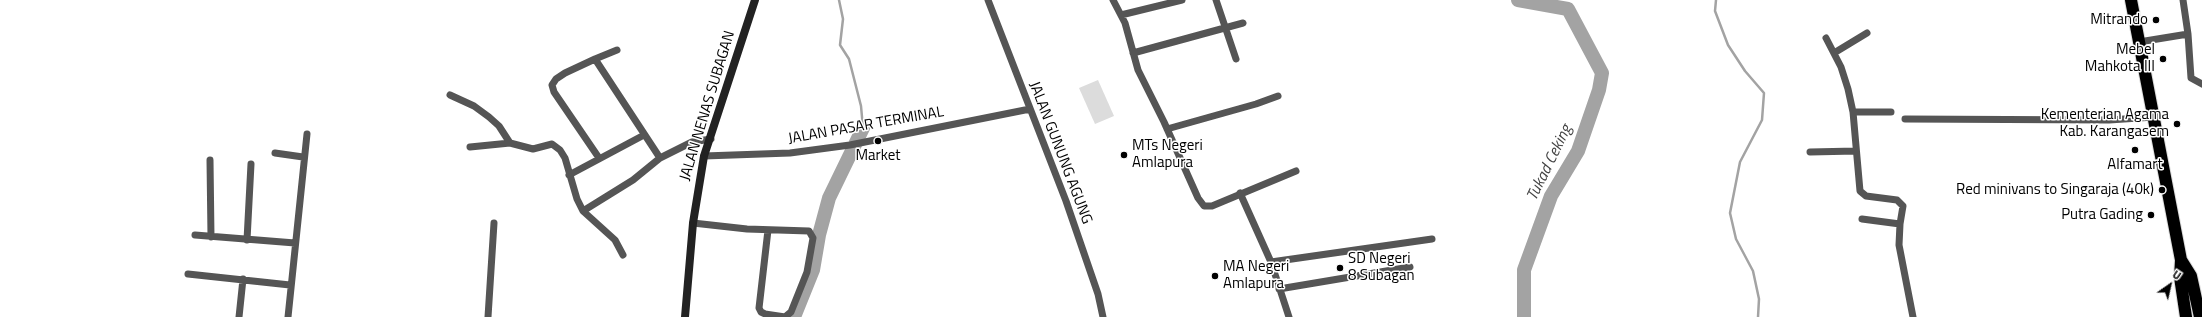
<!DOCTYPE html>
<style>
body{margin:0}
#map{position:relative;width:2202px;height:317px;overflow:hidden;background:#fff;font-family:"Titillium Web",sans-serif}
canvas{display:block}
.north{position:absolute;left:2150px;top:265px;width:40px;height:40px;-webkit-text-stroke:3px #fff;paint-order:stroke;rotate:34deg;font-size:11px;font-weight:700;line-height:16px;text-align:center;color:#000}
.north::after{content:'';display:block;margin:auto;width:14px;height:18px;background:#000;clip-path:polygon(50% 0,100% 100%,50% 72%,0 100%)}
</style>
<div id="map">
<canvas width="2202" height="317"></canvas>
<div class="north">U</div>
</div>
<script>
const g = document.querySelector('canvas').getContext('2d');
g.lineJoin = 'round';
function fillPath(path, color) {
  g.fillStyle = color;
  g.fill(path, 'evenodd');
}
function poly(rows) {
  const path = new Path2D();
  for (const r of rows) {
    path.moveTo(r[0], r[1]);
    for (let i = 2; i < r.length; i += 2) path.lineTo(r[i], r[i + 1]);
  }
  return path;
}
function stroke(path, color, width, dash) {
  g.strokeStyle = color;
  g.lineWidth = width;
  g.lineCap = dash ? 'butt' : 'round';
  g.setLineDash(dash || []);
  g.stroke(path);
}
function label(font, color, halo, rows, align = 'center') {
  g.font = font + ' "Titillium Web",sans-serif';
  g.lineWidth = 3;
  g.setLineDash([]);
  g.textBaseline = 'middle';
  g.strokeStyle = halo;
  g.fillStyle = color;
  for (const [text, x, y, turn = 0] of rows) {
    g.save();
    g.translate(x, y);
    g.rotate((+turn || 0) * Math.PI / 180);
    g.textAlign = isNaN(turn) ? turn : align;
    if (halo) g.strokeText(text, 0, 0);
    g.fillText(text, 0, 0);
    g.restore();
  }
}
const green = poly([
 [1098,80,1114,116,1095,124,1079,88]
]);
const stream = poly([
 [839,0,843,19,840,45,849,59,861,106,863,128],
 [1716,0,1715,11,1728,45,1745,71,1764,93,1762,120,1740,162,1730,213,1736,239,1753,271,1759,299,1758,317]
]);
const river = poly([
 [1518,0,1568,9,1602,73,1599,90,1578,151,1551,196,1524,270,1524,317],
 [794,317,813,270,819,235,829,198,863,128]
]);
const street = poly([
 [988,0,1066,201,1098,294,1103,317],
 [1113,0,1125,23,1138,70,1164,122,1198,198,1204,206,1212,206,1296,171],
 [1216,0,1236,59],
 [2183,0,2188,34,2191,78,2202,84],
 [1121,15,1182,0],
 [1826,38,1841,67,1848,89,1853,112,1860,191,1866,196,1897,200,1903,206,1900,224,1899,245,1913,317],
 [2139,42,2188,34],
 [617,50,595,59,660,158,692,142,711,139],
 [1133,53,1243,23],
 [1834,53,1867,33],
 [595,59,565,73,556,79,552,85,554,92,599,158],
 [450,95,474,106,489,117,499,126,510,143,533,149,552,144,560,150,565,158,577,199,583,211,615,240,623,255],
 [1853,112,1891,112],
 [1905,119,2109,120,2154,117],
 [1167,129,1256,104,1278,96],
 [470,147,510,143],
 [1810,152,1856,151],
 [275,153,303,157],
 [704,156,790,153,850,145,1030,109],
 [210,160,211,237],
 [569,175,644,135],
 [1240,193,1271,262,1289,317],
 [583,211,633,180,660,158],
 [1862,219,1900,224],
 [693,223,747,229,809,231,813,238,807,272,791,312,785,317,765,314,761,312,759,308,768,230],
 [195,235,295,243],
 [247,240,251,164],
 [1271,262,1432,239],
 [188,274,290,285],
 [1279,289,1410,267],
 [239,317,243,279],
 [288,317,307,134],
 [488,317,494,223]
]);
const secondary = poly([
 [685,317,693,223,704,156,755,0]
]);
const highway = poly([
 [2131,0,2181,260,2180,277,2186,317],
 [2181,260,2191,276,2200,317]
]);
const markers = [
 [2156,20,4,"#000"],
 [2163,59,4,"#000"],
 [2177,124,4,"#000"],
 [878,141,4,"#000"],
 [2135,150,4,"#000"],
 [1124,155,4,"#000"],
 [2162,190,4,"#000"],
 [2151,215,4,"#000"],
 [1340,268,4,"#000"],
 [1215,276,4,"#000"]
];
const poiNames = [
 ["Mitrando",2148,20],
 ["Mebel",2155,50],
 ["Mahkota III",2155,67],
 ["Kementerian Agama",2169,115],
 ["Kab. Karangasem",2169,132],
 ["MTs Negeri",1132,146,"left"],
 ["Amlapura",1132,163,"left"],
 ["Market",878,156,"center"],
 ["Alfamart",2135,165,"center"],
 ["Red minivans to Singaraja (40k)",2154,190],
 ["Putra Gading",2143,215],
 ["SD Negeri",1348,259,"left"],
 ["8 Subagan",1348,276,"left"],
 ["MA Negeri",1223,267,"left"],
 ["Amlapura",1223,284,"left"]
];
const streetNames = [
 ["JALAN NENAS SUBAGAN",708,106,-73],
 ["JALAN PASAR TERMINAL",866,126,-10],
 ["JALAN GUNUNG AGUNG",1060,153,69]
];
const waterNames = [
 ["Tukad Ceking",1550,163,-64]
];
fillPath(green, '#dcdcdc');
stroke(stream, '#a3a3a3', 2.5);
stroke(river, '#a3a3a3', 14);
stroke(highway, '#dbdbdb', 14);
stroke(street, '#555', 7);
stroke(secondary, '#222', 8);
stroke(highway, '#000', 12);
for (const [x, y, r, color] of markers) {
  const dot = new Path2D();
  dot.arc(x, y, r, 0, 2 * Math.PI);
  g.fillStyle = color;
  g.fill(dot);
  stroke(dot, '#fff', 1.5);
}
label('15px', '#000', '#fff', poiNames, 'right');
label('15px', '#000', '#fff', streetNames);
label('italic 16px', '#444', '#fff', waterNames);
</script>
